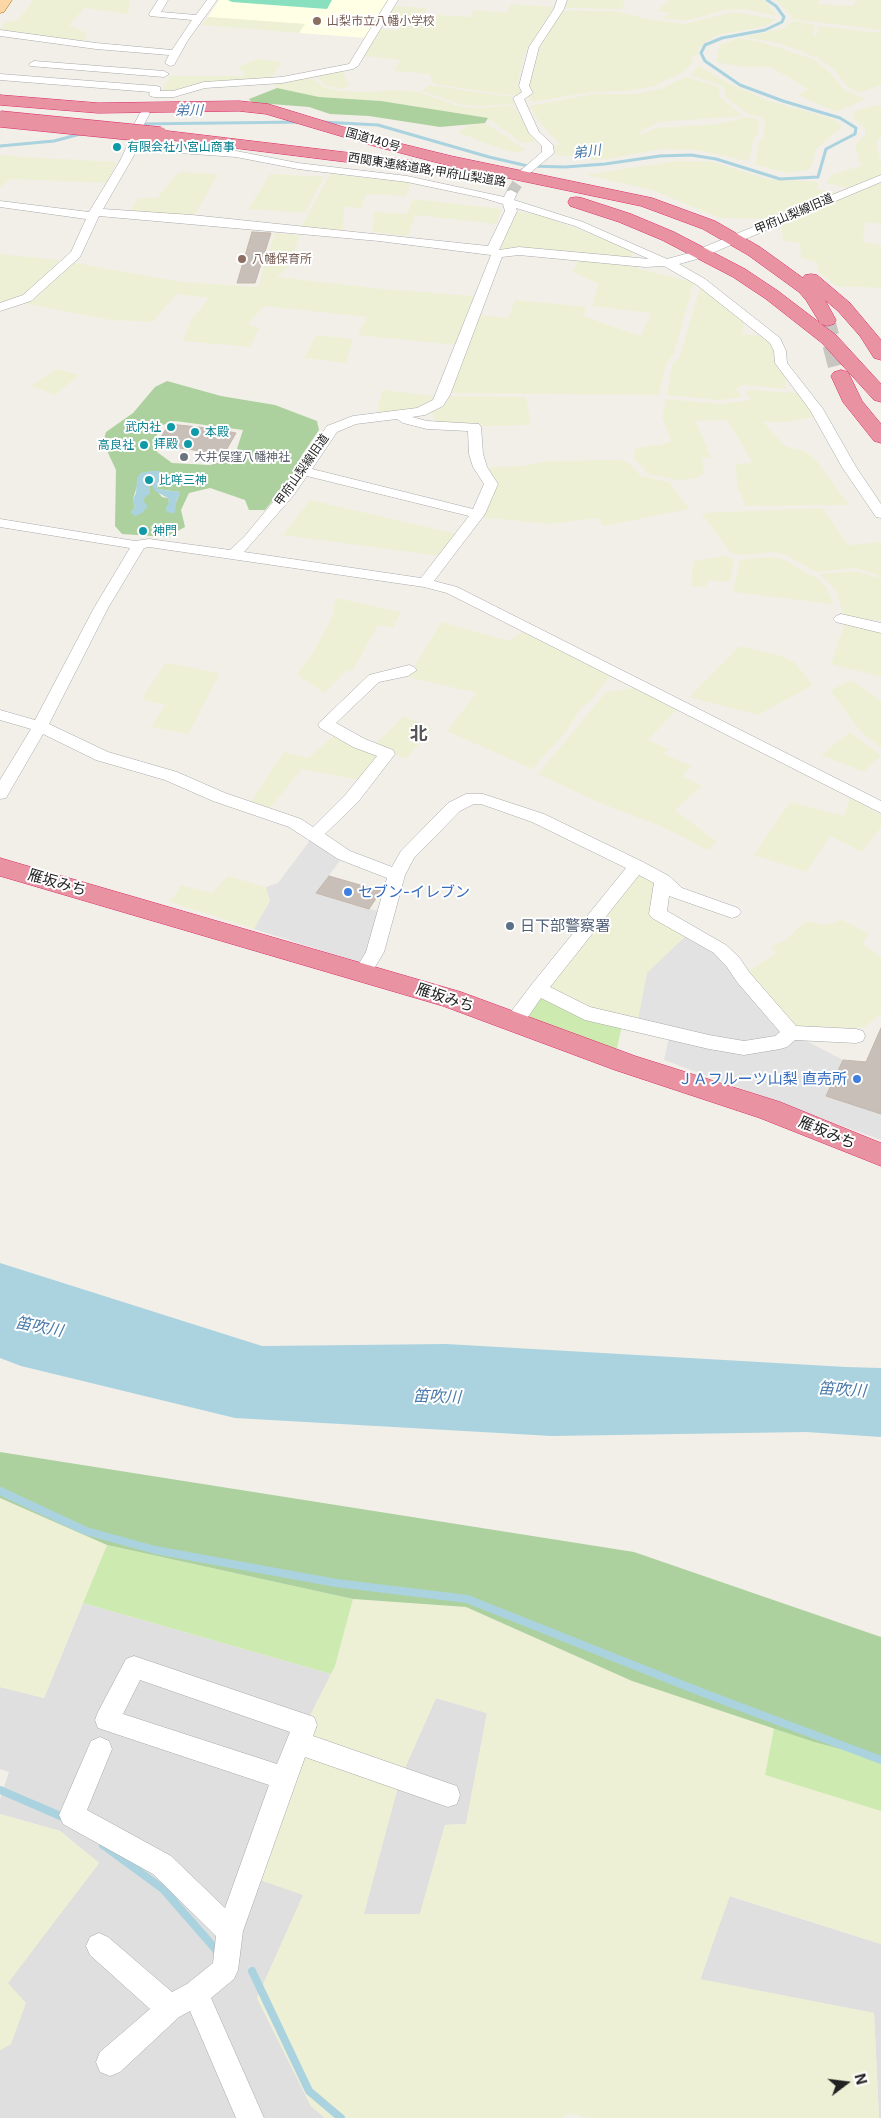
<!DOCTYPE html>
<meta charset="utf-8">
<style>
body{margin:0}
#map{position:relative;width:881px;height:2118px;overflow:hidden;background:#f2efe9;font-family:Inter,sans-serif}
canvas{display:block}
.north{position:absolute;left:821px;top:2058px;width:50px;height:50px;-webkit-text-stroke:4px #fff;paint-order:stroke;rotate:75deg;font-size:14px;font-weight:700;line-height:20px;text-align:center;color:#222}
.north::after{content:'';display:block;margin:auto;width:18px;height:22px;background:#222;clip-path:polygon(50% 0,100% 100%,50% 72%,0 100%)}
</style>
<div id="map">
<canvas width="881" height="2118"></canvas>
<div class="north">N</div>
</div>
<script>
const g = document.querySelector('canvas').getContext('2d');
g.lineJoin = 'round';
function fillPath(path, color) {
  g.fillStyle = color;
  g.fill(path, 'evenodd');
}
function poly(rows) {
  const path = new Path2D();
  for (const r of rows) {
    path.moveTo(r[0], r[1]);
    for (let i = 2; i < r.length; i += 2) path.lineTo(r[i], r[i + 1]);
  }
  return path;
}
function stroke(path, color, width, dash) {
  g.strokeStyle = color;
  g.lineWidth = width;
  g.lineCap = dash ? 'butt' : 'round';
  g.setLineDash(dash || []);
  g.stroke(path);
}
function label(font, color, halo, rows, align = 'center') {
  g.font = font + ' Inter,"Noto Sans JP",sans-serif';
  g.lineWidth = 4;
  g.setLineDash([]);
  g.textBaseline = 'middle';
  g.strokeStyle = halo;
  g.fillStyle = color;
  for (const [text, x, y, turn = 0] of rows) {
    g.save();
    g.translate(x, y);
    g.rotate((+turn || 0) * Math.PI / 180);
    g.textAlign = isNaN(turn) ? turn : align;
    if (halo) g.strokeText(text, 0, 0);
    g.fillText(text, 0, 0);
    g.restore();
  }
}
const residential = poly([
 [83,1603,331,1674,304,1740,254,1878,304,1894,257,1998,311,2106,325,2118,0,2118,0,2050,11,2044,7,1983,99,1863,60,1831,0,1814,0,1799,9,1772,0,1769,0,1687,44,1698],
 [436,1698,487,1713,466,1824,445,1825,420,1914,363,1914,400,1779],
 [729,1896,881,1944,881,2118,879,2118,874,2013,700,1980]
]);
const education = poly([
 [219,0,389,0,367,38,299,33,304,24,208,17]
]);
const farmland = poly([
 [34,0,130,0,128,14,84,8,69,25,84,32,87,41,0,31,5,22,18,20],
 [567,0,616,0,625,1,622,9,563,8],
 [669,0,764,0,777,16,745,9,724,10,689,20,662,19,670,13,657,11],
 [775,0,819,0,818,4,853,6,856,0,881,0,881,30,792,19,789,13],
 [511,4,554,7,525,53,517,85,521,91,515,96,434,84,429,74,394,71,400,60,363,56,380,29,397,31,400,25,418,27,421,19,387,17,394,6,427,8,425,14,471,17,474,10,507,13],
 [562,11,617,11,645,19,684,24,734,12,776,19,766,26,718,35,707,41,699,48,698,54,692,57,693,62,685,71,654,86,629,91,592,92,532,102,528,96,532,94,529,86,531,74,543,40],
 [208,17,305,24,299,33,201,25],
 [793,21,815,25,813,35,816,36,819,26,881,33,881,85,859,93,848,87,833,69,818,58,779,43,744,37,784,28],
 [739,38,765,43,815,60,829,72,845,90,866,99,836,112,798,95,808,89,771,67,743,67,716,62,720,45],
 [258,59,282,62,273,74,275,80,243,81,183,91,162,90,170,76,246,76,238,67],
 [699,66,726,82,766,100,834,119,841,125,840,129,816,149,812,166,808,170,787,173,755,165,759,141,763,137,765,121,760,117,748,114,726,97,723,86,690,75],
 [341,70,349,85,343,89,326,86,315,75],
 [309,77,324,87,340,91,373,92,392,90,418,92,462,107,483,108,513,105,537,142,522,143,488,118,381,101,319,97,277,88,272,83],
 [686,77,719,87,720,97,743,116,659,122,640,132,639,135,657,128,718,124,746,117,754,118,759,121,757,135,754,138,749,159,746,161,697,150,662,149,608,159,591,160,589,157,555,155,555,145,561,145,541,124,529,106,594,94,634,94,660,89],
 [428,85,512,97,514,104,483,106,463,105,422,91],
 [875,105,881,107,881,136,876,143,881,164,881,174,848,188,826,183,833,174,861,166,855,145,865,135,865,128,852,117,853,112],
 [485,123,526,150,516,153,492,146,458,132,468,125],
 [0,155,25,157,117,162,106,183,11,179,0,187],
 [675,161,714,162,767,179,819,182,817,189,835,193,775,219,720,218,652,190,586,175],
 [179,172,218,174,194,216,130,212,138,198,157,198],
 [270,174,324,177,305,213,248,209],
 [330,174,411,183,406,196,366,194,362,208,344,207,343,231,301,227],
 [881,182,881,224,865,222,863,242,881,245,881,288,836,286,819,272,817,262,801,258,800,243,783,241,781,222],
 [413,199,502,209,496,224,415,215,408,236,372,232,374,212,407,214],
 [514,212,537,214,628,248,633,252,632,258,496,249],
 [275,233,299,235,291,265,277,277,383,289,474,296,456,345,357,335,367,317,264,306,248,324,259,328,250,347,183,341,191,320,209,298,177,294,152,322,111,320,27,304,70,262,181,282,258,287],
 [0,254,60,260,25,295,6,302,0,301],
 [578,260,636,264,638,269,694,282,674,353,666,364,659,395,451,393,480,315,508,318,515,300,587,307,583,316,641,336,651,313,592,306,598,287,597,283,573,272],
 [701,285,744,319,742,334,763,336,771,341,784,372,786,389,743,385,736,389,742,397,720,400,667,395,672,365,680,356],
 [316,335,353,339,346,363,304,358],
 [56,369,79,375,55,395,31,386],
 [382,390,435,396,427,404,417,409,377,413],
 [751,390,799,393,814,417,787,422,763,422,785,446,805,451,816,460,849,505,746,506,737,486,736,464,753,463,727,420,696,421,711,458,702,458,704,472,698,478,679,480,650,475,633,458,636,448,665,444,671,441,662,416,666,399,721,404,750,400,746,392],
 [449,396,526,397,531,425,482,426,436,422,431,411,440,407],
 [619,460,629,463,641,476,669,482,689,509,603,526,598,518,549,524,480,517,487,470,492,467,524,466,548,461],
 [310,500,457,534,439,556,283,535],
 [823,508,848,545,881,542,881,576,856,568,816,572,786,555,773,552,743,555,731,553,701,513],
 [725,556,734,559,730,582,708,580,705,587,691,586,693,561],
 [767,557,783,559,821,581,827,588,833,604,733,592,740,560],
 [855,571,881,578,881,620,859,620,844,617,836,590,820,574],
 [336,598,401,612,393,628,378,625,352,672,347,670,324,693,297,674,312,654,331,620],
 [441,622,509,641,523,631,611,675,590,702,580,709,566,732,532,769,447,731,476,693,408,677],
 [845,623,881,631,881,677,831,664],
 [740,646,782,656,795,663,813,685,758,715,689,697],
 [165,663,220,673,188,734,151,727,165,705,142,699],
 [852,680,881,701,881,748,860,731,830,690],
 [635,688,677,709,648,740,669,749,663,754,692,766,682,776,702,786,675,810,717,842,708,850,663,827,600,803,538,774,606,692],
 [404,716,432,729,406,759,375,744],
 [850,732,881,755,864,772,821,755],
 [335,735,381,755,360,780,302,769,270,808,251,802,284,752,308,758],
 [850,797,881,815,881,827,862,852,830,836,806,872,754,855,790,802,844,816],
 [637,866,663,880,658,914,690,932,637,1025,541,991],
 [228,876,266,887,270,901,254,929,170,902,181,885,212,893],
 [842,920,868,933,863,944,881,957,881,1014,866,1026,845,1032,803,1029,785,1022,745,973,775,954,771,946,785,941,806,921,825,925],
 [0,1498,107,1545,44,1698,0,1687],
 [353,1599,466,1607,632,1681,774,1728,765,1775,881,1808,881,1944,730,1896,700,1979,874,2013,879,2118,588,2118,570,2113,563,2118,325,2118,311,2106,257,1998,303,1895,254,1878,305,1725,335,1666],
 [436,1698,487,1713,466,1824,445,1825,420,1914,364,1914,400,1779],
 [0,1814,60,1831,99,1863,8,1983,26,2003,11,2044,0,2050]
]);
const grass = poly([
 [541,991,623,1022,616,1052,524,1016],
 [107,1545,353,1599,335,1666,331,1674,83,1603],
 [774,1728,814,1742,881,1760,881,1811,765,1775]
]);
const forest = poly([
 [277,88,319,97,381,101,488,118,485,123,440,127,369,116,330,114,309,107,271,104,254,105,249,99],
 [167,381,221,396,275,405,317,421,319,430,302,455,290,479,265,510,249,510,245,500,210,488,189,493,181,510,185,527,166,537,122,534,115,526,116,470,103,442,106,432,133,413,155,387],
 [175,421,243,430,234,458,210,465,172,463,157,452,156,437,160,426],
 [141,473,163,475,157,489,180,492,176,502,169,502,168,498,162,497,152,485,155,478,152,475,145,476,143,481,145,497,131,513,135,507,133,499],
 [0,1452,634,1552,881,1637,881,1760,814,1742,632,1681,466,1607,353,1599,107,1545,0,1498]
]);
const pitch = poly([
 [228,0,332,0,327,9,232,2]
]);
const parking = poly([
 [314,835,344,855,316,893,369,909,385,912,368,965,254,929,270,901,266,887,278,883],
 [690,932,743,977,791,1033,843,1060,827,1096,881,1114,881,1140,664,1060,670,1033,637,1025,647,973]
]);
const water = poly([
 [151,471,159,471,164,475,158,483,157,489,180,492,180,496,177,498,175,512,172,514,165,510,169,502,168,498,155,491,152,485,155,478,151,475,145,476,143,481,150,486,150,494,145,497,143,501,148,506,142,513,135,516,131,513,135,507,133,499,136,493,137,478,141,473],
 [0,1263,262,1346,446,1344,846,1367,881,1368,881,1437,806,1432,552,1436,235,1418,21,1366,0,1358]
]);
const streamFar1 = poly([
 [322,122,378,125,489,157,528,166,565,167,605,164,660,156,691,155,716,159,780,179,818,177,826,149,855,134,856,128,840,118,783,101,740,85,705,61,701,53,705,45,722,38,765,30,782,22,784,17,776,6,767,0],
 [137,124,303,122],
 [0,146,54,141,84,133]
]);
const stream = poly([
 [0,1491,86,1531,155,1550,336,1583,467,1599,706,1694,881,1760],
 [0,1790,65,1818],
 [103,1845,163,1889,218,1952],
 [252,1971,309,2091,341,2118]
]);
const building = poly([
 [252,232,271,233,255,283,237,283,252,232],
 [169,424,217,429,236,433,224,454,156,445,169,424],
 [329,876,381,891,369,909,316,893,329,876],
 [881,1028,881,1114,826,1096,843,1060,866,1062,881,1028]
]);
const minorTunnel = poly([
 [511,193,526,171]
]);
const highwayTunnelFar1 = poly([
 [827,320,834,346]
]);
const highwayTunnel = poly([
 [833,345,841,376]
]);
const minor = poly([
 [158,0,168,0,161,12,196,15,207,0,217,0,188,40,174,65,170,66,165,63,169,55,96,49,0,36,0,30,96,43,172,50,192,20,150,16,149,14,158,0],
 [388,0,398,0,358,66,353,69,282,83,205,88,174,97,154,97,150,96,149,94,150,92,0,80,0,74,156,86,160,87,160,91,173,91,204,82,282,77,349,64,388,0],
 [557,0,567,0,564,9,539,47,529,86,533,93,524,99,539,132,553,145,554,153,530,173,526,174,520,171,542,152,542,146,529,133,513,98,522,92,519,86,529,47,554,9,557,0],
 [34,61,164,71,169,74,164,77,30,66,29,64,34,61],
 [145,110,150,113,141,130,139,143,236,151,298,163,407,176,504,197,507,191,511,190,517,193,514,200,583,222,667,259,693,252,697,253,699,256,697,259,679,264,705,279,780,338,786,351,787,363,823,409,856,467,881,504,881,518,876,517,874,514,842,467,810,410,775,363,774,351,770,343,697,285,664,266,645,267,519,255,502,257,450,395,443,406,425,415,412,417,427,421,479,424,481,427,483,454,487,467,498,484,485,514,434,581,457,587,881,801,881,813,447,593,424,587,149,547,144,548,108,608,49,724,108,752,177,772,225,793,301,819,313,827,346,794,377,756,353,747,320,728,318,724,369,675,409,665,414,667,417,670,408,676,379,682,336,723,365,739,393,750,395,754,358,802,325,834,350,851,392,867,401,851,448,803,466,794,483,794,544,814,643,862,669,876,682,888,738,908,741,912,738,916,732,918,669,896,667,911,726,945,739,957,749,972,796,1026,856,1029,863,1031,865,1036,863,1041,856,1043,795,1040,787,1047,780,1049,744,1055,709,1049,585,1020,541,998,521,1027,514,1029,507,1027,505,1022,507,1017,532,984,626,868,532,822,481,804,474,804,460,811,414,858,405,875,384,952,369,977,363,978,357,977,354,972,366,952,387,878,338,859,289,827,213,801,165,780,96,760,43,734,6,798,0,799,0,780,31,729,0,720,0,710,35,720,94,608,130,548,0,527,0,519,135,541,149,539,230,550,244,537,283,490,327,426,353,416,417,408,433,400,491,255,379,241,99,216,80,257,31,301,0,311,0,303,23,295,71,252,86,219,0,207,0,201,89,212,120,161,127,146,131,130,140,113,145,110],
 [137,150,236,157,298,169,407,182,483,198,503,204,505,211,488,246,192,215,103,209,137,150],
 [516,208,575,226,649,259,519,247,499,250,517,211,516,208],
 [397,419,403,423,427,429,468,431,469,454,473,467,484,484,473,509,312,469,337,432,356,424,397,419],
 [307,476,469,516,421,578,244,552,293,496,307,476],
 [639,875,654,883,649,914,652,918,714,953,727,967,737,982,780,1032,775,1036,744,1041,709,1035,590,1007,550,987,639,875],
 [881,175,881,182,712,253,708,254,702,250,704,247,881,175],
 [841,614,881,623,881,633,836,622,833,619,836,616,841,614],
 [134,1656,314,1717,317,1725,313,1736,448,1783,457,1786,460,1795,457,1804,448,1807,305,1757,243,1931,238,1970,234,1979,211,1998,264,2118,236,2118,190,2011,179,2017,120,2072,110,2076,100,2072,96,2062,100,2052,150,2009,90,1955,86,1946,90,1937,99,1933,108,1937,172,1992,187,1984,213,1963,216,1936,153,1874,63,1824,59,1815,91,1741,100,1737,109,1741,112,1749,87,1810,171,1856,225,1908,269,1785,98,1728,95,1720,98,1712,126,1659,134,1656],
 [140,1680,290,1732,277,1764,123,1714,140,1680]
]);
const major = poly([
 [0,0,12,0,4,12,0,13,0,0]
]);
const highway = poly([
 [0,95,98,103,239,101,268,104,386,140,451,156,652,198,715,221,760,247,803,278,805,275,811,274,817,275,850,303,881,340,881,360,874,358,860,336,838,311,825,300,836,320,834,324,827,326,821,324,836,335,881,384,881,402,874,400,822,343,766,299,733,277,662,240,619,222,570,206,568,202,570,198,576,197,582,198,631,214,674,232,745,269,778,291,820,323,806,300,799,292,748,255,703,229,641,206,450,166,374,146,266,114,239,111,98,113,0,105,0,95],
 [160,130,410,160,416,161,418,165,416,169,410,170,154,138,152,135,154,132,160,130],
 [841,370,848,372,862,401,881,424,881,443,874,441,843,402,831,376,834,372,841,370],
 [0,858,461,992,635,1056,780,1102,881,1143,881,1166,760,1118,615,1070,443,1006,0,876,0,858]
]);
const highwayBridge = poly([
 [0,119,160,135]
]);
const markers = [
 [317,21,5,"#8d6e63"],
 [117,147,5,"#0f9aa8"],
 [242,259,5,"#8d6e63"],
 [171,427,5,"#0f9aa8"],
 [195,432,5,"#0f9aa8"],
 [188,444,5,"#0f9aa8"],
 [144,445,5,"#0f9aa8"],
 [184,457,5,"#6b7280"],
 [149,480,5,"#0f9aa8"],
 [143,531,5,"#0f9aa8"],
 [348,892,5,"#3f7fe0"],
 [510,926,5,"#5c6f8a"],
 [857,1079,5,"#3f7fe0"]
];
const farEducationnames = [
 ["山梨市立八幡小学校",327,21],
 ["八幡保育所",252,259]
];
const farStreetnames = [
 ["国道140号",373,140,16],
 ["西関東連絡道路;甲府山梨道路",427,170,9],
 ["甲府山梨線旧道",794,214,-23],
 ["甲府山梨線旧道",302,470,-55]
];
const farCulturenames = [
 ["有限会社小宮山商事",127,147],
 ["武内社",161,427,"right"],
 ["本殿",205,432],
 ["拝殿",178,444,"right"],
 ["高良社",134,445,"right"],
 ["比咩三神",159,480],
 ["神門",153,531]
];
const farWorshipnames = [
 ["大井俣窪八幡神社",194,457]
];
const farWaternames = [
 ["弟川",189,111],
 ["弟川",587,152,-7]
];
const streetNames = [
 ["雁坂みち",57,883,16],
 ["雁坂みち",445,998,18],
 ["雁坂みち",827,1133,23]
];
const shopNames = [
 ["セブン-イレブン",358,892],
 ["ＪＡフルーツ山梨 直売所",847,1079,"right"]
];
const serviceNames = [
 ["日下部警察署",520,926]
];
const waterNames = [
 ["笛吹川",39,1327,11],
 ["笛吹川",842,1390,4],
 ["笛吹川",437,1397,2]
];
const quarterNames = [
 ["北",419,735]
];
fillPath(residential, '#e0dfdf');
fillPath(education, '#ffffe5');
fillPath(farmland, '#eef0d5');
fillPath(grass, '#cdebb0');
fillPath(forest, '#add19e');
fillPath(pitch, '#88e0be');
fillPath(parking, '#e2e2e2');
fillPath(water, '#aad3df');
stroke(streamFar1, '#aad3df', 3);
stroke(stream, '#aad3df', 8);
fillPath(building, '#c7bfb8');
stroke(building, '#c4b6ab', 1);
stroke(minorTunnel, '#c8c6c1', 11, [11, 5.5]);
stroke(highwayTunnelFar1, '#c8c6c1', 16, [16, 8]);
stroke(highwayTunnel, '#c8c6c1', 21, [21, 11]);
stroke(minor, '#a9a9a9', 1);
stroke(major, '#a06b00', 1);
stroke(highway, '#dc2a67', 1);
fillPath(minor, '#fff');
fillPath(major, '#fcd6a4');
fillPath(highway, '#e892a2');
stroke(highwayBridge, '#dc2a67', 17, []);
stroke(highwayBridge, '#e892a2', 16);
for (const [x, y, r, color] of markers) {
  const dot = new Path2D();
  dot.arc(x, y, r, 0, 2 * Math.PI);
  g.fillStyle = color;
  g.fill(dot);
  stroke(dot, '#fff', 2);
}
label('12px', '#785e54', '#fff', farEducationnames, 'left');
label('12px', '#222', '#fff', farStreetnames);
label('12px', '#0d838f', '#fff', farCulturenames, 'left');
label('12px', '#5b616d', '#fff', farWorshipnames, 'left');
label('italic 14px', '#4a7aab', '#fff', farWaternames);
label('15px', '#222', '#fff', streetNames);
label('15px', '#366cbe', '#fff', shopNames, 'left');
label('15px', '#4e5e75', '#fff', serviceNames, 'left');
label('italic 16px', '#4a7aab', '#fff', waterNames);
label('bold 18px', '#555', '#fff', quarterNames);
</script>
